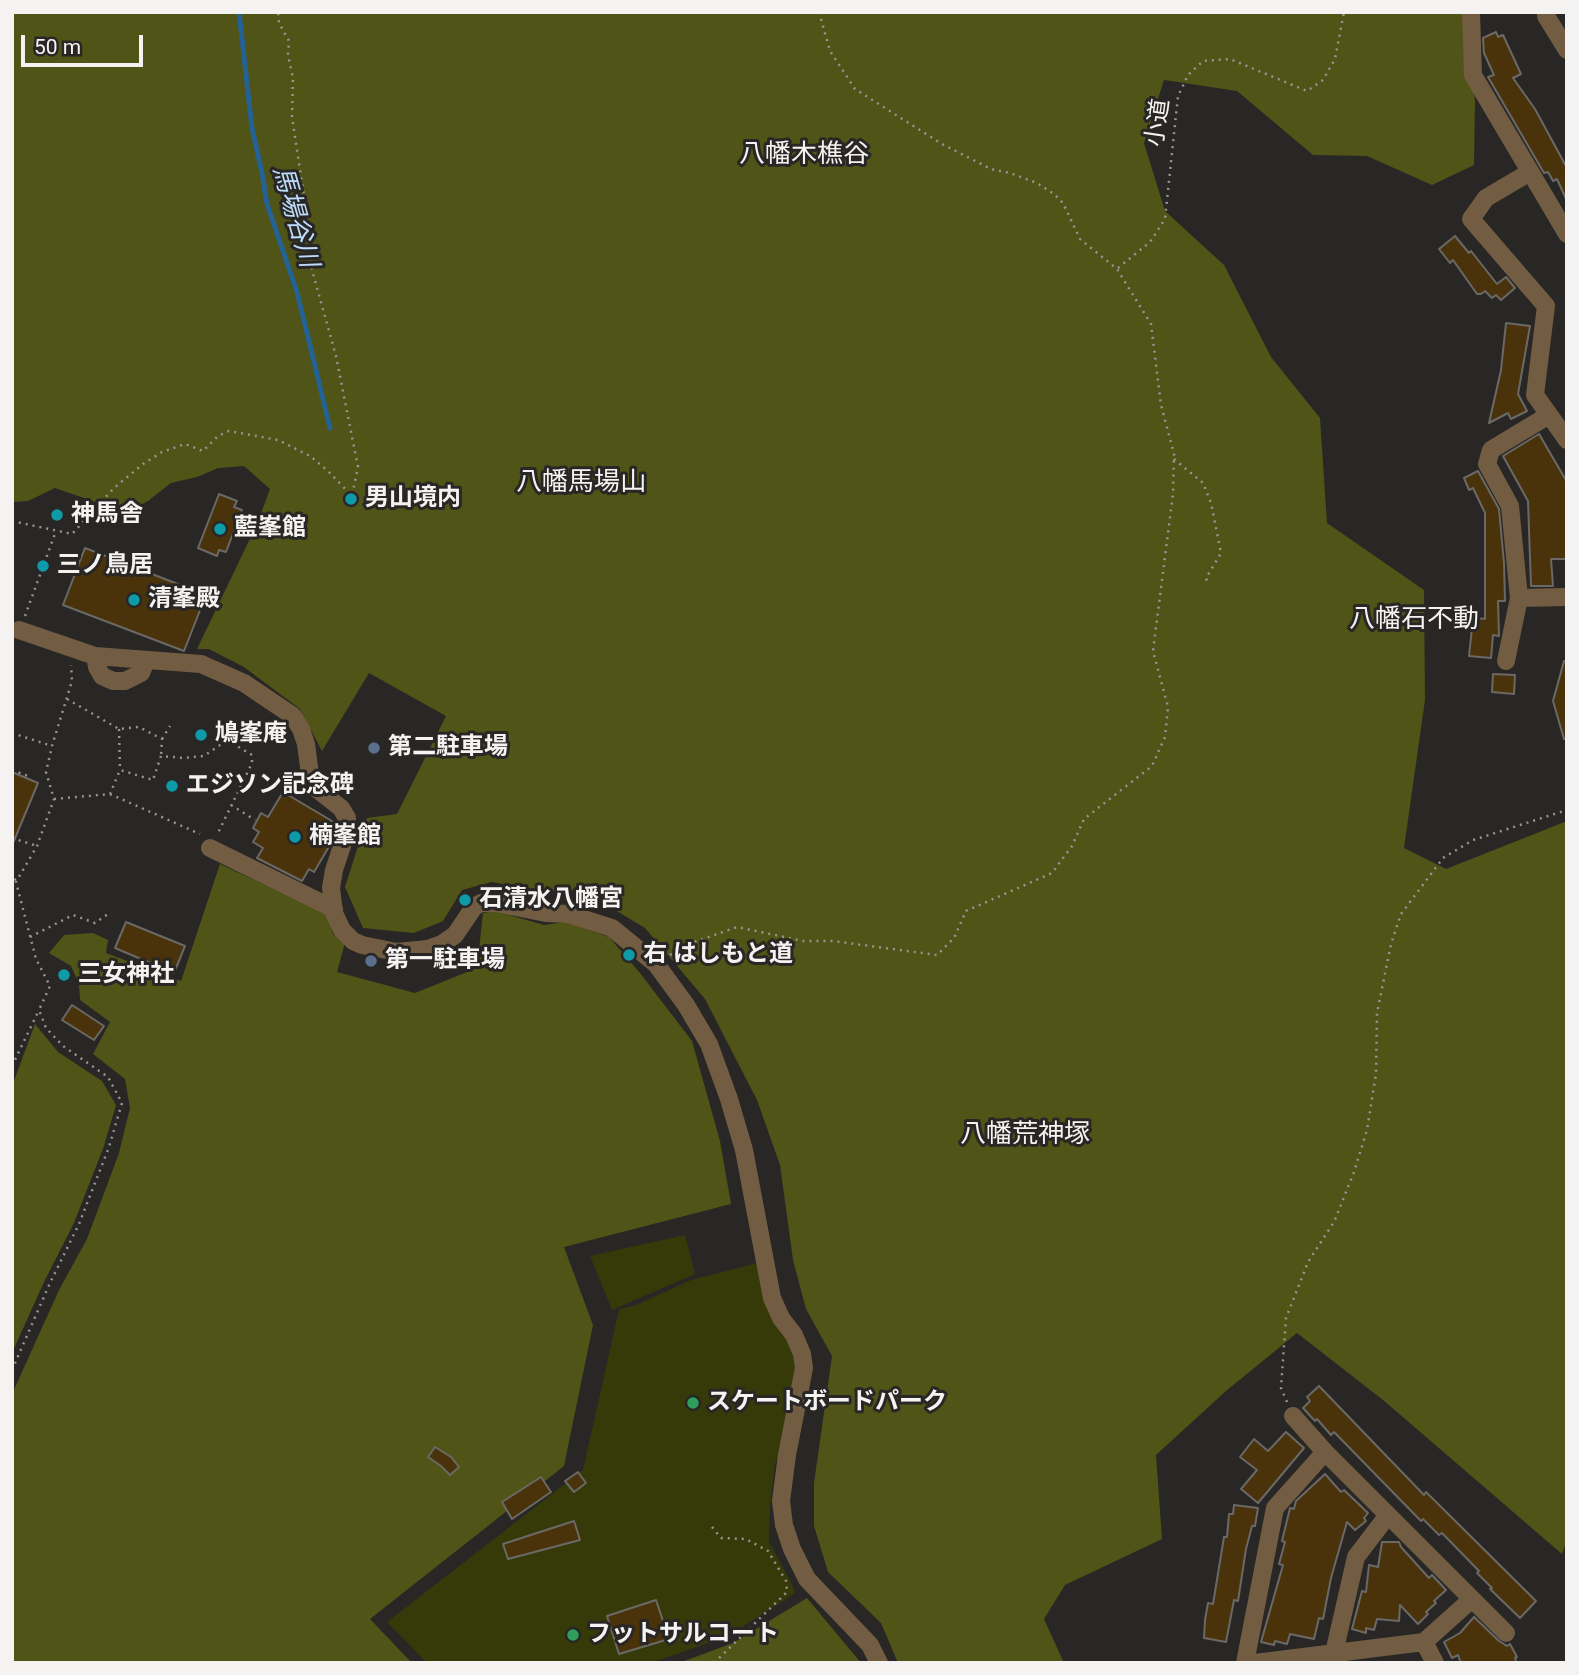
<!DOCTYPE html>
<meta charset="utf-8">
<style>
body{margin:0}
#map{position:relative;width:1579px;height:1675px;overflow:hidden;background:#282725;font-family:Roboto,sans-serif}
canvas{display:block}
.frame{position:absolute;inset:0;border:14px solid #f4f3f1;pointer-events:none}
.scale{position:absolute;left:21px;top:35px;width:122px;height:32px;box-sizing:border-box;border:4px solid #f4f3f1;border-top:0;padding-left:9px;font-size:21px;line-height:24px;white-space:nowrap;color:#f4f3f1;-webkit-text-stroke:5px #282725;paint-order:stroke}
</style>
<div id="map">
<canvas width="1579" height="1675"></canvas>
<div class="frame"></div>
<div class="scale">50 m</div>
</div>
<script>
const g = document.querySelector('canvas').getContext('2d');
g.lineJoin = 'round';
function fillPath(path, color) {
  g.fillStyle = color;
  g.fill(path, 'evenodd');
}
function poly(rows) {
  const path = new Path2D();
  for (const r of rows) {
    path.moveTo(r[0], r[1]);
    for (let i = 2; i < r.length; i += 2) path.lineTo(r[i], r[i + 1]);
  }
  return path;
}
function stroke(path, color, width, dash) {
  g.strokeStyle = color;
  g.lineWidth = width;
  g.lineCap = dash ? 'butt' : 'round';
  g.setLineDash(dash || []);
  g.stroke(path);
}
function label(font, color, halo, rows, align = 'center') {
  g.font = font + ' Roboto,"Noto Sans JP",sans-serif';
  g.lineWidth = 6;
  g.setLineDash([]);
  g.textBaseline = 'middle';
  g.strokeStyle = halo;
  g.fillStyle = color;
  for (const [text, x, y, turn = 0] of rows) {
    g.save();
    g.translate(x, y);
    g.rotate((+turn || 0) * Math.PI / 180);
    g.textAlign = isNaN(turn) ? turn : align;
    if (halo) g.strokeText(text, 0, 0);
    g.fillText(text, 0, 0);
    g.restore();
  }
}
const green = poly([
 [685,1235,695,1274,612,1310,590,1256],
 [757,1263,794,1359,795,1369,781,1447,775,1464,770,1507,769,1542,791,1582,795,1593,728,1636,651,1663,427,1663,387,1622,583,1470,619,1309,634,1306,691,1280]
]);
const forest = poly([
 [12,12,1462,12,1475,100,1474,165,1432,185,1367,156,1313,155,1237,91,1164,80,1144,143,1165,211,1224,265,1271,357,1320,418,1327,523,1424,590,1425,700,1404,848,1446,869,1567,821,1567,1539,1562,1554,1383,1400,1297,1333,1226,1391,1156,1455,1162,1539,1065,1585,1044,1619,1064,1663,898,1663,881,1623,828,1572,814,1526,814,1483,832,1356,806,1309,793,1260,780,1165,757,1100,705,999,645,928,582,890,540,891,492,882,462,890,443,921,414,933,363,928,345,887,367,818,397,814,446,716,369,673,322,751,300,709,244,667,209,649,197,649,257,524,270,489,244,466,218,468,197,477,171,483,148,501,127,513,55,488,28,501,12,502],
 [220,864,327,914,333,934,345,943,337,972,415,993,477,968,483,913,495,911,544,925,566,922,609,937,640,973,692,1041,720,1141,731,1204,564,1247,593,1325,564,1466,370,1619,412,1663,12,1663,12,1394,59,1290,87,1239,119,1153,130,1108,125,1079,93,1054,110,1022,80,1000,79,984,71,966,49,953,64,935,93,933,108,940,106,953,181,981],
 [35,1024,58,1052,102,1081,116,1105,104,1146,74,1223,44,1282,12,1353,12,1086],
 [807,1598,861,1663,679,1663,733,1643]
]);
const stream = poly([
 [239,12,252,128,262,173,267,204,297,292,330,428]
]);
const building = poly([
 [1496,32,1498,37,1503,35,1521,74,1513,78,1535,109,1567,168,1567,201,1557,179,1553,181,1548,172,1544,173,1488,77,1494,75,1484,53,1483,38,1496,32],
 [1455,236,1469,253,1471,251,1497,284,1506,277,1515,288,1501,300,1496,295,1492,298,1485,291,1481,294,1477,294,1453,260,1450,263,1439,249,1455,236],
 [1506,323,1530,326,1518,394,1527,411,1511,419,1508,413,1489,423,1501,370,1506,323],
 [1539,434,1567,482,1567,559,1551,559,1553,586,1531,586,1528,501,1503,456,1539,434],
 [1478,471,1499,509,1504,563,1505,601,1498,601,1499,636,1493,635,1491,658,1469,656,1472,628,1476,628,1477,618,1485,619,1485,513,1473,488,1469,490,1464,478,1478,471],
 [219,494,237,501,234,507,242,510,226,552,219,550,217,556,198,548,219,494],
 [85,548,206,595,184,651,63,605,85,548],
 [1564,661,1567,662,1567,739,1564,739,1553,701,1564,661],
 [1493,674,1515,675,1514,694,1492,692,1493,674],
 [12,772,38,783,13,843,12,843,12,772],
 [283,792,332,821,329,826,335,830,331,843,314,872,309,869,302,881,257,858,263,848,253,842,259,832,253,828,261,813,268,817,283,792],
 [126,922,185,946,174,973,115,948,126,922],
 [72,1005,104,1026,94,1040,62,1020,72,1005],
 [1319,1386,1424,1495,1426,1492,1536,1601,1520,1618,1490,1589,1492,1588,1477,1573,1479,1571,1442,1533,1439,1535,1423,1519,1421,1521,1334,1432,1331,1435,1317,1419,1315,1421,1303,1408,1310,1401,1307,1397,1319,1386],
 [1286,1432,1304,1448,1258,1503,1241,1489,1257,1470,1240,1457,1254,1439,1268,1451,1286,1432],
 [435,1447,451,1457,459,1467,450,1475,441,1466,428,1457,435,1447],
 [578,1472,586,1483,574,1492,565,1481,578,1472],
 [1325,1474,1341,1492,1344,1490,1368,1513,1364,1518,1366,1521,1355,1530,1347,1522,1331,1578,1323,1619,1319,1618,1314,1639,1290,1634,1287,1644,1275,1641,1274,1645,1261,1642,1283,1565,1279,1564,1285,1542,1282,1541,1290,1508,1294,1509,1296,1501,1325,1474],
 [541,1477,551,1492,512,1519,502,1502,541,1477],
 [1234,1505,1258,1508,1255,1526,1252,1526,1246,1549,1238,1601,1234,1600,1226,1642,1204,1638,1205,1620,1208,1603,1213,1604,1224,1537,1227,1537,1229,1514,1233,1514,1234,1505],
 [574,1521,580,1540,508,1559,503,1544,574,1521],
 [1382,1542,1399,1542,1401,1547,1429,1578,1432,1575,1446,1590,1434,1601,1436,1603,1426,1612,1428,1614,1418,1624,1400,1605,1399,1621,1377,1619,1374,1630,1366,1628,1366,1633,1352,1629,1362,1591,1366,1592,1369,1565,1378,1567,1382,1542],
 [656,1600,669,1639,619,1654,607,1616,656,1600],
 [1474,1617,1499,1641,1507,1646,1510,1644,1517,1657,1515,1658,1517,1663,1461,1663,1458,1655,1452,1658,1444,1642,1460,1633,1474,1617]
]);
const path = poly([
 [1118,268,1150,242,1165,219,1178,96,1188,75,1203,61,1230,59,1307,91,1323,80,1335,59,1344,12],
 [1174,459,1203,483,1211,503,1221,553,1206,578,1207,581],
 [12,521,72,534,114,488,143,464,162,452,185,444,203,451,218,436,229,431,278,440,310,456,328,471,352,496,358,467,336,356,312,270,306,235,306,209,292,117,293,78,288,55,289,41,279,23,278,12],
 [25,616,56,531],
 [67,699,119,729,139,727,162,739,161,756],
 [119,729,120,770],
 [12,733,52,746],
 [162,739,170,726],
 [12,770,28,776,27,779],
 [110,794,200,834],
 [54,799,110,794,120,770,153,780,161,756,183,758,204,756,220,745,232,743,252,755,252,763,218,833],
 [231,805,255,820],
 [12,838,37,846],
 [12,872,16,882],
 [30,937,73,915,95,923,111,912],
 [670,955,683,946,737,927,803,941,833,941,937,955,954,938,966,911,1052,873,1072,846,1084,819,1152,766,1165,737,1168,707,1153,651,1173,494,1174,454,1161,405,1151,324,1117,269,1080,239,1063,203,1054,194,1037,183,1010,173,991,169,942,144,855,89,830,51,819,12],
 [12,1066,39,1010],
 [12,1370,50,1283,79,1224,109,1147,122,1103,108,1077,63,1046,46,1028,39,1010,50,986,36,959,16,882,37,846,54,799,46,772,52,746,72,681,71,665],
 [1287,1402,1281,1388,1286,1318,1308,1262,1334,1222,1354,1172,1367,1130,1376,1074,1377,1013,1391,944,1401,914,1443,858,1473,840,1567,810],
 [712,1527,721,1538,746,1539,768,1551,786,1581,787,1592,714,1663]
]);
const minor = poly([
 [1471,12,1473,75,1567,234],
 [1546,16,1567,50],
 [1530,172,1486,198,1471,219,1546,306,1535,395,1567,440],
 [1519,598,1567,597],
 [19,630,95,656,201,664,244,683,293,716,301,729,306,744,311,782,318,790,341,808,347,818,347,831,334,870,331,888,334,913,342,930,353,941,362,945,396,952,428,949,442,944,455,935,474,907,481,903,496,903,546,913,568,914,612,928,656,964,686,1005,709,1044,729,1099,744,1150,772,1298,781,1318,794,1335,802,1354,804,1368,787,1455,781,1501,784,1525,792,1549,807,1579,870,1645,879,1663],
 [95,656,97,667,102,676,113,681,125,681,141,673,146,661],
 [1506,661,1519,598,1510,506,1487,464,1491,450,1549,415],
 [210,848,334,909],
 [1293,1416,1325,1452,1506,1633],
 [1339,1662,1334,1653,1356,1557,1388,1515],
 [1245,1663,1275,1508,1325,1452],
 [1255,1663,1424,1642],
 [1435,1663,1424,1642,1472,1599]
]);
const markers = [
 [351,499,7,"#0f9aa8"],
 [57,515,7,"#0f9aa8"],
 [220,529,7,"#0f9aa8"],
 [43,566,7,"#0f9aa8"],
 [134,600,7,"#0f9aa8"],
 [201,735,7,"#0f9aa8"],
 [374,748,7,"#5c6f8a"],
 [172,786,7,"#0f9aa8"],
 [295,837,7,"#0f9aa8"],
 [465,900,7,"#0f9aa8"],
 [629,955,7,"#0f9aa8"],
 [371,961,7,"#5c6f8a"],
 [64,975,7,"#0f9aa8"],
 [693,1403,7,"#2e9e5b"],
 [573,1635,7,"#2e9e5b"]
];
const streetNames = [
 ["小道",1159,123,-82]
];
const poiNames = [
 ["男山境内",365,499],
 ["神馬舎",71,515],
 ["藍峯館",234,529],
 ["三ノ鳥居",57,566],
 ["清峯殿",148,600],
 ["鳩峯庵",215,735],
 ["第二駐車場",388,748],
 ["エジソン記念碑",186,786],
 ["楠峯館",309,837],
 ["石清水八幡宮",479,900],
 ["右 はしもと道",643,955],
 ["第一駐車場",385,961],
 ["三女神社",78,975],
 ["スケートボードパーク",707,1403],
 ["フットサルコート",587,1635]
];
const neighbourhoodNames = [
 ["八幡木樵谷",804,155],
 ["八幡馬場山",581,483],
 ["八幡石不動",1414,620],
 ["八幡荒神塚",1025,1135]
];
const waterNames = [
 ["馬場谷川",294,217,74]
];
fillPath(green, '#363a08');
fillPath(forest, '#505416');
stroke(stream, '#246195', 5);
fillPath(building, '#4a320b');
stroke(building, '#6a6966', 2);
stroke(path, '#969593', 2.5, [2, 5]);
stroke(minor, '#725d43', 18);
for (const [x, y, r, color] of markers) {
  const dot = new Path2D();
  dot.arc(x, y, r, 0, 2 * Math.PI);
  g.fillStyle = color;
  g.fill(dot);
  stroke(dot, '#282725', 2.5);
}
label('24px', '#f4f3f1', '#282725', streetNames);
label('bold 24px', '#f4f3f1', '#282725', poiNames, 'left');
label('26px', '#f4f3f1', '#282725', neighbourhoodNames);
label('italic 26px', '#bddcfb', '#282725', waterNames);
</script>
